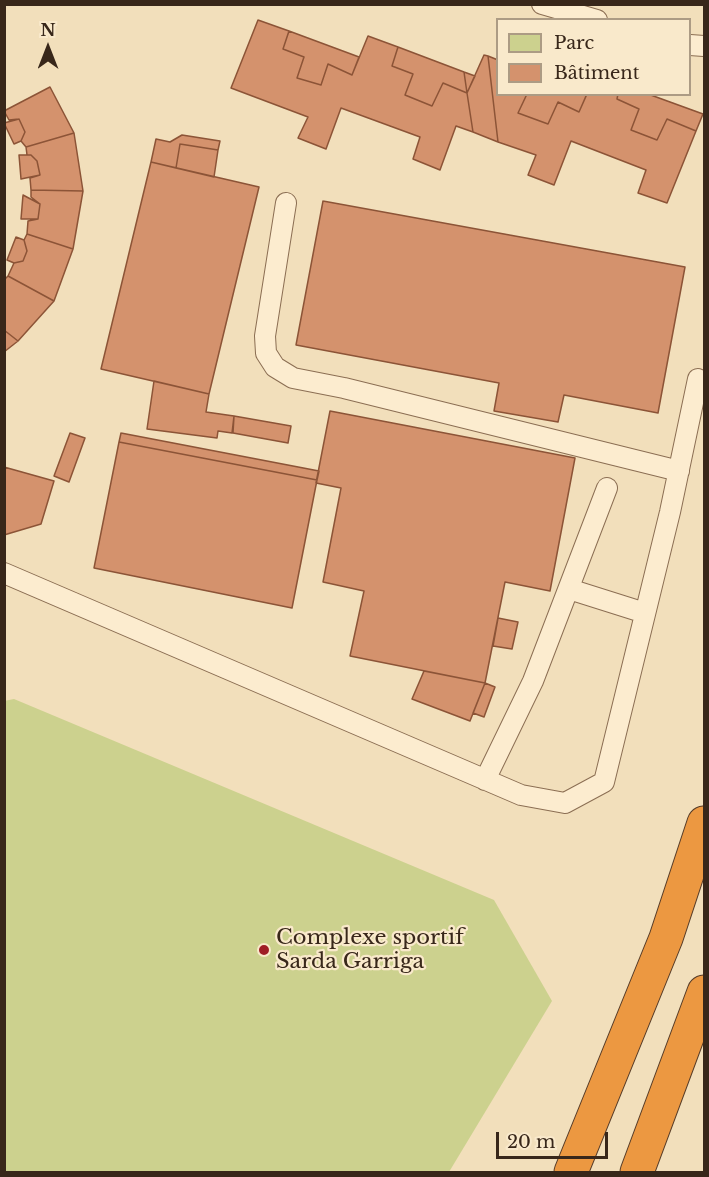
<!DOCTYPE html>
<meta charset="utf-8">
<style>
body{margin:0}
#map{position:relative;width:709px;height:1177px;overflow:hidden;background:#f2dfbb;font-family:"Libre Baskerville",serif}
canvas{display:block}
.frame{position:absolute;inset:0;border:6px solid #38271a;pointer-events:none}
.legend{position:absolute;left:496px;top:18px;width:195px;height:78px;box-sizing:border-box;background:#f9e9cb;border:2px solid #ac9b84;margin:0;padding:8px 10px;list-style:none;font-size:18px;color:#38271a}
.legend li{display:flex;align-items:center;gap:12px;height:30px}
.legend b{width:30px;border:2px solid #ac9b84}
.north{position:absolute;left:18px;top:18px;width:60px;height:60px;-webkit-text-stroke:4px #f9e9cb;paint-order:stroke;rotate:0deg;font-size:16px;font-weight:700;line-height:24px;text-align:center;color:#38271a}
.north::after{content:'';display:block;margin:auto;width:21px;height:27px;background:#38271a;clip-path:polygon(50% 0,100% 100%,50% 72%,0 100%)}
.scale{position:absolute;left:496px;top:1132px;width:112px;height:27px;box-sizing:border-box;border:3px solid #38271a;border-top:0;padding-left:8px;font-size:18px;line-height:21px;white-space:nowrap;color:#38271a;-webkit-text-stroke:4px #f9e9cb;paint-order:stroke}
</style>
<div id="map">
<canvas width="709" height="1177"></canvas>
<div class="frame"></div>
<ul class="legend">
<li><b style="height:16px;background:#ccd18e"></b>Parc</li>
<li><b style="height:16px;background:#d4926d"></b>Bâtiment</li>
</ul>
<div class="north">N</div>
<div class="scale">20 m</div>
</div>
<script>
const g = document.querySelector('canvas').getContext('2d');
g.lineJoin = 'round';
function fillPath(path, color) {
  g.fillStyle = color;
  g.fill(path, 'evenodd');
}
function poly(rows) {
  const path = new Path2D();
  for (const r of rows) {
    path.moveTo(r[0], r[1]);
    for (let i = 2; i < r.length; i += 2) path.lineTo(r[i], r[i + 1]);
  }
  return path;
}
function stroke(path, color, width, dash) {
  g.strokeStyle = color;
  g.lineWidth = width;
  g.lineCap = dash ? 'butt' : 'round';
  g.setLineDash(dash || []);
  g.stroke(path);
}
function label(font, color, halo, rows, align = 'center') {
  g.font = font + ' "Libre Baskerville",serif';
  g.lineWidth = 4.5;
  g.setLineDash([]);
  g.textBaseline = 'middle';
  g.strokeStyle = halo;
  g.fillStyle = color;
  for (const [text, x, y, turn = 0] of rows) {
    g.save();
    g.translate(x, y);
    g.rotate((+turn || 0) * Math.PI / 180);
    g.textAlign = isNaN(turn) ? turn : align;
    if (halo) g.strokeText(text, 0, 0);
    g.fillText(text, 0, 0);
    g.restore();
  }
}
const green = poly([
 [14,699,494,900,552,1001,449,1172,5,1172,4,701]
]);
const building = poly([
 [258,20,289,31,283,49,304,57,297,78,321,85,328,64,352,75,368,36,398,47,392,66,413,74,405,95,432,106,443,83,467,93,473,132,456,126,440,170,413,159,420,137,341,108,326,149,298,138,308,117,231,88,258,20],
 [289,31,359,57,352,75,328,64,321,85,297,78,304,57,283,49,289,31],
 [398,47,464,72,467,93,443,83,432,106,405,95,413,74,392,66,398,47],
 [484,55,488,56,498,142,473,132,467,93,484,55],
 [488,56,498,60,498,94,527,94,518,113,548,124,558,102,579,112,587,94,618,94,617,99,639,109,631,130,657,140,667,119,696,131,667,203,638,193,646,170,571,141,554,185,528,175,536,155,498,142,488,56],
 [464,72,475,76,467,93,464,72],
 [50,87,74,133,26,147,21,141,25,132,19,119,9,120,4,111,50,87],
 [527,94,583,94,586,96,579,112,558,102,548,124,518,113,527,94],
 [618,94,648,94,703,114,696,131,667,119,657,140,631,130,639,109,617,99,618,94],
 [19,119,25,132,21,141,14,144,4,123,19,119],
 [74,133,83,191,31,190,30,178,40,175,37,161,31,155,27,155,26,147,74,133],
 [182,135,220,141,218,150,180,144,176,168,151,162,156,139,170,142,182,135],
 [180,144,218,150,214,177,176,168,180,144],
 [19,155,31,155,37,161,40,175,21,179,19,155],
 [151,162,259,187,209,394,101,369,151,162],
 [31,190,83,191,73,249,27,234,28,221,38,219,40,204,31,197,31,190],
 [23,195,40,204,38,219,21,219,23,195],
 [323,201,685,267,658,413,564,395,558,422,494,411,499,383,296,345,323,201],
 [27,234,73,249,54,301,8,276,14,263,23,261,27,251,24,240,27,234],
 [16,237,24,240,27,251,23,261,14,263,7,260,16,237],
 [8,276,54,301,18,341,4,330,4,280,8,276],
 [4,330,18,341,4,352,4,330],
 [154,381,209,394,206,412,234,416,232,433,218,431,217,438,147,429,154,381],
 [330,411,575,458,550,591,505,582,485,683,350,656,364,591,323,582,341,488,316,483,330,411],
 [234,416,291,426,288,443,233,433,234,416],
 [70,433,85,438,69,482,54,476,70,433],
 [121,433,319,471,317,480,119,442,121,433],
 [119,442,317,480,292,608,94,568,119,442],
 [4,467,54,481,41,524,4,535,4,467],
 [498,618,518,622,512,649,493,646,498,618],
 [424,671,485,683,470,721,412,699,424,671],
 [485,683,495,687,484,717,473,713,485,683]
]);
const lane = poly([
 [542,4,597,20],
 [690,45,704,46],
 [286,203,265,336,266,353,275,367,293,378,344,388,679,471],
 [4,573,521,795,565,803,604,782,670,512,698,379],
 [569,589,645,613],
 [485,780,533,681,607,488]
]);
const highway = poly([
 [571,1172,666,938,704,823],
 [637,1172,704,992]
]);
const markers = [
 [264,950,6,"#9f1d25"]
];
const poiNames = [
 ["Complexe sportif",276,938],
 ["Sarda Garriga",276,962]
];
fillPath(green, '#ccd18e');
fillPath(building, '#d4926d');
stroke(building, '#8c5437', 1.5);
stroke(lane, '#8b6e53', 22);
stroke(highway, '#573c28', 35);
stroke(lane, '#fceccf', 20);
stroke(highway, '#ec9841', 33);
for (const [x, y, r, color] of markers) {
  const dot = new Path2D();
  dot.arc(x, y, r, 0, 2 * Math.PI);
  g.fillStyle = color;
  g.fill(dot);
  stroke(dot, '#f9e9cb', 2);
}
label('21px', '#38271a', '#f9e9cb', poiNames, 'left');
</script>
